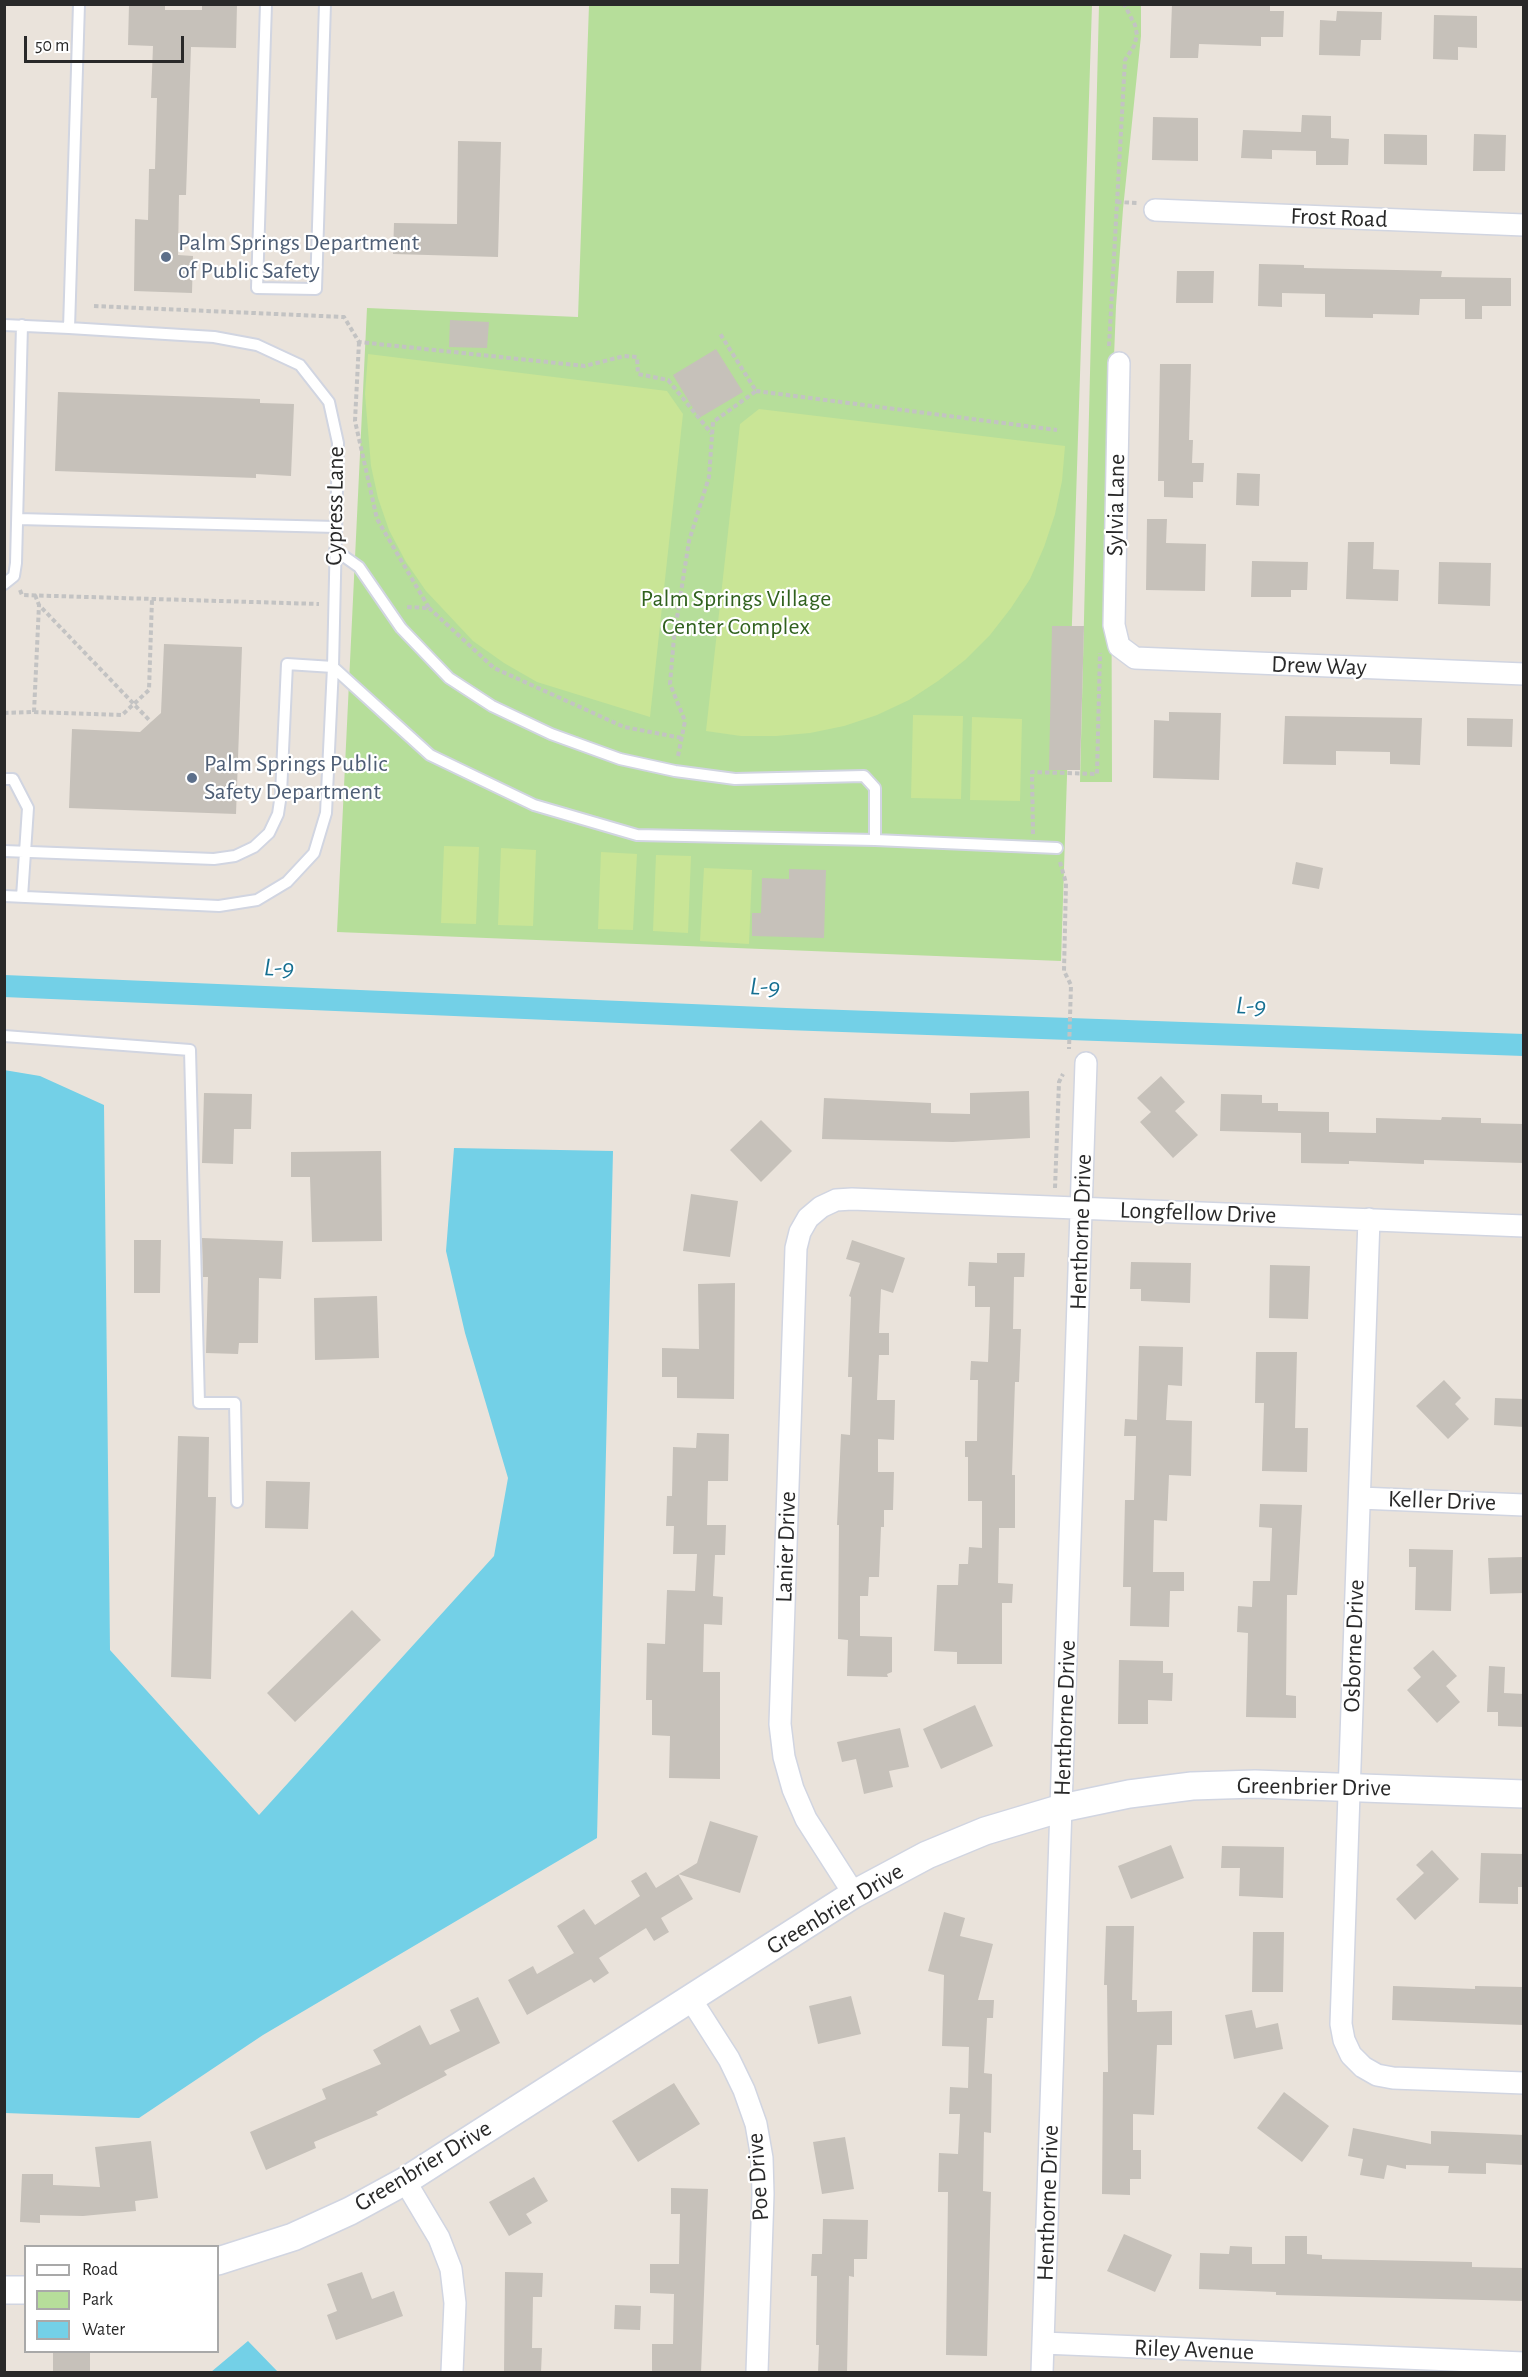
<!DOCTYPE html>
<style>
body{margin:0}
#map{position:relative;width:1528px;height:2377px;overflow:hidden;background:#eae3db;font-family:"Alegreya Sans",sans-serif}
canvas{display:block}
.frame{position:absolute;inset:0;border:6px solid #292929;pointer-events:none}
.legend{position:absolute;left:24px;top:2245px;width:195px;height:108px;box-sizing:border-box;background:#fff;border:2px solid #a9a9a9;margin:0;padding:8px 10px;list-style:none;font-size:18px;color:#292929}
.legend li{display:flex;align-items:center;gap:12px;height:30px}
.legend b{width:30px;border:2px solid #a9a9a9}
.scale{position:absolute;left:24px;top:36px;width:160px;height:27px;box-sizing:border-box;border:3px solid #292929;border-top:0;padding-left:8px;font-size:18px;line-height:21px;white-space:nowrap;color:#292929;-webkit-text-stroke:4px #fff;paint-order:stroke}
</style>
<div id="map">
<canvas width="1528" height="2377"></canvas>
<div class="frame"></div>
<ul class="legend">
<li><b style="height:8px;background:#fff"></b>Road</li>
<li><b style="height:16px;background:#b6de9a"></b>Park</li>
<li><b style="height:16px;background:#73d0e7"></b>Water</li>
</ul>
<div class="scale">50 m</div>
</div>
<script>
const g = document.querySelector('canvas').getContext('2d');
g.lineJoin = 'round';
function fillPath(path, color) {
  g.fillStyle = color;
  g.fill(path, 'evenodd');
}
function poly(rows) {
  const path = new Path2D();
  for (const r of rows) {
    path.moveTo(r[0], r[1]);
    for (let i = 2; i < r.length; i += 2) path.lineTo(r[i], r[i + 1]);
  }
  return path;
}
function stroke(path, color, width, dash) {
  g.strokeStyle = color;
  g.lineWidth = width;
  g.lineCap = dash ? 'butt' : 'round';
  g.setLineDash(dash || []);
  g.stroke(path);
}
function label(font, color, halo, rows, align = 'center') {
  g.font = font + ' "Alegreya Sans",sans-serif';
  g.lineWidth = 4.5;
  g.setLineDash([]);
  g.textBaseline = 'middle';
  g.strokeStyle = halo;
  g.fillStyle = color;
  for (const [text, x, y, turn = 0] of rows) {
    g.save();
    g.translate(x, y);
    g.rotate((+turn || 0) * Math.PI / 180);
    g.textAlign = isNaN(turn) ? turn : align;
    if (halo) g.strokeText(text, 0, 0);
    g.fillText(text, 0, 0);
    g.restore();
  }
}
const green = poly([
 [589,5,1092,5,1061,961,337,932,367,308,578,317],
 [1099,5,1141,5,1141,36,1123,209,1116,306,1111,433,1112,782,1080,782]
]);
const pitch = poly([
 [368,354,667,391,683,414,650,717,537,682,504,663,473,641,426,591,406,562,389,530,378,498,371,466,365,394],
 [759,409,1065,446,1062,481,1055,514,1044,547,1030,579,1011,608,990,635,965,660,938,681,909,700,877,715,844,726,810,733,776,736,741,736,706,731,740,424],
 [913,715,963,716,961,799,911,798],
 [972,717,1022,719,1020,801,970,800],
 [444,846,479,847,476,924,441,923],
 [501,848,536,850,533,926,498,925],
 [601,852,637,854,633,930,598,929],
 [656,855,691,856,688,933,653,931],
 [704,868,752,870,749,944,700,941]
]);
const water = poly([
 [4,1070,40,1076,104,1105,110,1650,259,1815,494,1556,508,1478,465,1333,446,1251,454,1148,613,1151,597,1838,263,2035,139,2118,5,2113],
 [248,2341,278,2372,211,2372]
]);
const canal = poly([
 [4,986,786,1019,1524,1045]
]);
const building = poly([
 [129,4,165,4,165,10,202,10,202,4,237,4,236,48,191,47,186,195,179,195,178,255,193,256,192,293,134,291,135,219,148,220,149,169,155,169,157,98,151,98,153,46,128,45],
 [1172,4,1270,4,1270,11,1284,11,1283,37,1261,37,1261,46,1199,44,1198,58,1170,58],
 [1337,11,1382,12,1381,40,1361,40,1360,56,1319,55,1320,20,1336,21],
 [1434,15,1477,16,1477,48,1458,47,1458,60,1433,59],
 [1302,115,1331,116,1331,138,1349,139,1348,165,1316,165,1316,151,1272,150,1272,159,1241,158,1243,130,1301,132],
 [1153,117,1198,118,1198,161,1152,160],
 [1384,134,1427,135,1427,165,1384,164],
 [1474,134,1506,135,1505,171,1473,171],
 [458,141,501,142,498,257,393,254,394,223,457,224],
 [1259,264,1304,265,1304,268,1442,271,1441,277,1511,278,1511,306,1482,306,1482,319,1465,319,1465,299,1420,299,1419,315,1373,314,1373,318,1325,317,1325,294,1282,293,1282,307,1258,306],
 [1177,271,1214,271,1213,303,1176,303],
 [450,320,489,322,487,348,449,347],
 [716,349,743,392,699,418,673,375],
 [1160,364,1191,364,1189,440,1193,440,1192,463,1204,463,1203,482,1193,482,1193,498,1164,497,1164,481,1158,481],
 [58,392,260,399,260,403,294,404,291,476,256,474,256,478,55,471],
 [1237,473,1260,474,1259,506,1236,505],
 [1147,519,1167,519,1166,543,1206,544,1205,591,1146,590],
 [1348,542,1374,542,1373,569,1399,570,1398,601,1346,599],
 [1252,561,1308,562,1307,590,1291,590,1291,597,1251,597],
 [1439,562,1491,563,1490,606,1438,604],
 [1052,626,1084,626,1080,770,1049,770],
 [164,644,242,647,236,814,69,808,72,729,140,732,151,722,161,713],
 [1169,712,1221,713,1219,780,1153,778,1154,720,1169,721],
 [1285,716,1422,718,1420,765,1390,764,1390,752,1336,751,1336,765,1283,764],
 [1467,718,1513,719,1512,747,1467,746],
 [1296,862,1323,868,1319,889,1292,884],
 [789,869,826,870,824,938,752,936,752,913,761,913,762,878,789,879],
 [1161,1076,1185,1102,1175,1111,1198,1135,1173,1158,1140,1122,1151,1112,1137,1098],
 [1029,1091,1030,1138,953,1142,822,1139,824,1098,931,1103,931,1113,970,1114,970,1093],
 [204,1093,252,1094,251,1129,234,1129,233,1164,202,1163],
 [1221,1094,1262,1095,1262,1103,1278,1103,1278,1111,1329,1112,1329,1132,1376,1133,1376,1118,1441,1120,1442,1117,1481,1118,1481,1123,1524,1124,1524,1163,1424,1160,1424,1164,1349,1161,1349,1164,1301,1163,1301,1133,1220,1131],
 [761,1120,792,1151,761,1182,730,1150],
 [381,1151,382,1241,312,1242,310,1177,291,1177,291,1152],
 [691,1194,738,1201,730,1257,683,1251],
 [202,1238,283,1241,281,1279,259,1278,258,1343,239,1343,238,1354,206,1353,208,1277,203,1277],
 [134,1240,161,1240,160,1293,134,1293],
 [852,1240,905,1258,893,1293,881,1289,879,1333,889,1333,889,1355,879,1355,877,1400,895,1400,894,1440,878,1439,878,1472,894,1472,893,1510,884,1510,884,1527,881,1527,879,1577,869,1577,868,1596,860,1596,860,1636,892,1637,892,1672,887,1674,888,1677,847,1676,848,1640,838,1639,839,1525,837,1525,841,1434,850,1435,852,1377,848,1377,851,1297,849,1296,860,1263,846,1259],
 [997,1253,1025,1253,1024,1277,1014,1277,1013,1329,1021,1329,1019,1382,1015,1382,1012,1475,1015,1475,1015,1528,999,1528,998,1583,1013,1584,1012,1603,1002,1603,1002,1664,957,1664,957,1652,934,1651,937,1585,958,1585,959,1564,968,1564,969,1547,982,1548,982,1501,968,1501,968,1457,965,1457,965,1441,977,1441,978,1380,970,1380,971,1361,988,1362,990,1307,975,1307,975,1286,968,1286,969,1262,997,1263],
 [1131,1262,1191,1263,1190,1303,1141,1301,1141,1289,1130,1289],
 [1270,1265,1310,1266,1308,1319,1269,1318],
 [735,1283,734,1399,677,1398,677,1377,662,1377,662,1348,699,1349,698,1284],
 [377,1296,379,1358,315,1360,314,1298],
 [1139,1346,1183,1347,1182,1386,1168,1385,1166,1420,1192,1421,1191,1476,1169,1475,1167,1521,1154,1520,1153,1572,1184,1572,1184,1591,1170,1591,1169,1627,1130,1626,1131,1587,1123,1587,1125,1500,1134,1500,1136,1436,1124,1436,1125,1419,1137,1420],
 [1256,1352,1297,1352,1295,1428,1308,1428,1307,1472,1262,1471,1264,1403,1255,1403],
 [1444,1380,1461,1398,1455,1404,1469,1419,1448,1439,1416,1406],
 [1495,1398,1524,1399,1524,1427,1494,1425],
 [697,1433,729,1434,728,1481,708,1481,707,1525,726,1525,725,1555,715,1555,713,1596,723,1597,722,1625,704,1624,703,1672,720,1672,720,1779,669,1778,670,1736,652,1735,652,1700,646,1700,647,1643,665,1644,667,1590,695,1591,697,1554,673,1554,674,1526,666,1526,667,1496,672,1496,673,1447,696,1448],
 [178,1436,209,1437,208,1497,216,1497,211,1679,171,1677],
 [266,1481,310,1482,308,1529,265,1528],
 [1260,1504,1302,1505,1297,1595,1287,1595,1286,1695,1296,1696,1296,1718,1246,1717,1248,1633,1237,1632,1238,1606,1252,1607,1253,1581,1270,1581,1272,1528,1259,1527],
 [1409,1549,1453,1550,1451,1611,1415,1610,1416,1567,1409,1567],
 [1524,1557,1524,1593,1490,1594,1488,1558],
 [352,1610,381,1640,295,1722,267,1693],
 [1433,1650,1457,1676,1446,1686,1460,1702,1437,1723,1407,1690,1421,1677,1413,1668],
 [1119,1660,1163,1661,1163,1673,1173,1673,1172,1701,1148,1700,1148,1724,1118,1724],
 [1489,1666,1505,1667,1504,1693,1524,1694,1524,1727,1498,1726,1498,1712,1487,1712],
 [975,1705,993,1746,941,1769,923,1729],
 [900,1728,909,1767,889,1771,893,1787,864,1794,856,1759,842,1762,837,1742],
 [710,1821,758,1836,740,1893,678,1874,693,1899,661,1918,669,1932,654,1941,646,1928,599,1958,609,1973,594,1983,591,1979,527,2015,508,1980,533,1966,537,1974,574,1953,557,1926,584,1909,595,1925,640,1896,631,1881,646,1872,656,1888,697,1863],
 [1171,1845,1184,1878,1131,1899,1118,1866],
 [1222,1846,1284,1847,1283,1898,1239,1896,1240,1868,1221,1868],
 [1432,1850,1459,1879,1415,1920,1396,1899,1424,1873,1416,1865],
 [1481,1853,1524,1854,1524,1887,1518,1887,1518,1904,1479,1903],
 [944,1912,965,1918,960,1936,993,1944,978,2000,994,2000,993,2018,987,2018,984,2073,992,2074,991,2133,984,2132,983,2191,991,2192,987,2356,946,2355,948,2192,938,2192,939,2153,958,2154,960,2114,949,2114,950,2087,968,2088,969,2047,942,2046,944,1975,928,1971],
 [1106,1926,1134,1926,1132,2000,1137,2000,1137,2012,1172,2011,1172,2045,1157,2045,1154,2115,1133,2114,1133,2150,1141,2150,1141,2179,1130,2179,1130,2195,1102,2194,1103,2072,1108,2072,1107,1985,1104,1985],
 [1253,1932,1284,1932,1283,1992,1252,1992],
 [1393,1986,1475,1989,1475,1986,1524,1987,1524,2025,1392,2020],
 [851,1996,861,2034,818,2044,809,2006],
 [478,1997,500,2043,444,2071,447,2075,376,2112,378,2115,314,2142,316,2148,266,2170,250,2132,326,2099,322,2089,381,2064,373,2050,420,2025,430,2045,460,2031,450,2010],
 [1252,2010,1256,2028,1278,2023,1283,2049,1234,2059,1225,2015],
 [674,2083,700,2124,638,2162,612,2121],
 [1284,2092,1329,2126,1302,2162,1257,2128],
 [1353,2128,1431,2144,1431,2131,1524,2135,1524,2165,1486,2163,1486,2174,1448,2173,1449,2166,1406,2165,1406,2169,1387,2165,1384,2179,1360,2175,1363,2159,1348,2156],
 [845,2137,854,2189,822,2194,813,2142],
 [151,2141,158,2198,135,2201,136,2211,83,2216,40,2215,40,2223,20,2222,22,2174,53,2174,53,2185,100,2187,95,2147],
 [534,2177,548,2201,526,2214,532,2223,509,2236,489,2202],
 [671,2188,708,2189,701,2373,652,2373,652,2344,673,2344,674,2294,650,2293,650,2264,679,2264,680,2214,671,2214],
 [823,2219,868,2220,867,2259,854,2259,854,2277,849,2276,847,2373,818,2373,819,2345,816,2345,817,2276,811,2276,812,2254,822,2254],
 [1124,2234,1172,2255,1155,2292,1107,2271],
 [1285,2236,1307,2236,1307,2254,1322,2255,1322,2259,1472,2262,1472,2267,1524,2268,1524,2301,1276,2295,1276,2292,1199,2289,1200,2253,1229,2254,1230,2246,1252,2247,1252,2264,1285,2264],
 [362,2272,372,2299,394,2291,403,2316,336,2340,327,2315,337,2311,327,2284],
 [505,2272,543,2273,542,2297,533,2297,532,2348,542,2348,541,2373,504,2373],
 [615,2305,641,2306,640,2330,614,2329],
 [53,2352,90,2352,90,2373,53,2373]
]);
const path = poly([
 [1117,202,1137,203],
 [94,306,344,317,359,342,585,366,624,356,637,357,638,374,668,380,712,434],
 [359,342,355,421,377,519,429,608,406,607],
 [1109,346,1125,60,1134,46,1137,35,1135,25,1124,4],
 [756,391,1057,430],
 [20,590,22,595,319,604],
 [35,595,39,605,151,722],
 [429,608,494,668,624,727,682,738],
 [34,712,39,605],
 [4,713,34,712,122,715,149,690,152,599],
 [678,756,685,721,670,684,674,637,689,541,709,477,713,422,756,391,719,332],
 [1033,834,1032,772,1097,774,1100,653],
 [1060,862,1066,883,1064,971,1071,985,1069,1049],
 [1055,1188,1059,1082,1063,1074]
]);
const service = poly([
 [266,4,257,288,316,289,325,4],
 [4,325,69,328],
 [18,519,336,527],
 [335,550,359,567,401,628,449,678,492,706,551,734,620,759,675,771,735,779,864,776,875,788,875,840],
 [4,584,14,576,16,563,22,325],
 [4,779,13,779,28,808,22,897],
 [4,851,214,859,235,856,254,847,269,833,278,814,281,794,287,664,333,667,430,755,534,805,637,835,875,840,1057,848],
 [4,896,219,906,257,900,287,882,314,853,326,813,333,667,338,443,329,402,300,365,257,345,214,337,69,328,79,4],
 [4,1036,190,1050,199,1403,235,1403,237,1502]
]);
const minor = poly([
 [1155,210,1524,225],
 [1119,363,1114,625,1119,646,1135,658,1524,674],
 [1369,1219,1341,2024,1344,2040,1351,2055,1363,2067,1377,2075,1393,2078,1524,2083],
 [1360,1498,1524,1505],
 [854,1894,806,1819,793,1789,784,1757,780,1724,796,1248,800,1232,808,1218,821,1207,836,1200,852,1199,1524,1226],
 [690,1998,729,2059,744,2090,756,2124,762,2158,763,2194,757,2372],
 [405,2181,439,2238,451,2269,455,2303,452,2372],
 [1043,2343,1524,2363],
 [1042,2372,1086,1063]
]);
const tertiary = poly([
 [218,2261,293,2237,350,2211,405,2181,854,1894,927,1855,985,1831,1062,1808,1129,1794,1192,1786,1255,1784,1524,1794],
 [4,2290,26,2290]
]);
const markers = [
 [166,257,6,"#5c6f8a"],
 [192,778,6,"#5c6f8a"]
];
const streetNames = [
 ["Frost Road",1339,218,2],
 ["Sylvia Lane",1116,505,-89],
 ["Cypress Lane",335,506,-89],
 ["Drew Way",1319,666,2],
 ["Longfellow Drive",1198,1213,2],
 ["Henthorne Drive",1081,1232,-88],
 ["Keller Drive",1442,1501,2],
 ["Lanier Drive",786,1547,-88],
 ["Osborne Drive",1354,1646,-88],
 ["Henthorne Drive",1065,1718,-88],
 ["Greenbrier Drive",1314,1787,1],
 ["Greenbrier Drive",835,1909,-31],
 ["Greenbrier Drive",423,2166,-31],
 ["Poe Drive",758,2177,-94],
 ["Henthorne Drive",1048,2203,-88],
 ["Riley Avenue",1194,2350,2]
];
const serviceNames = [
 ["Palm Springs Department",178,243],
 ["of Public Safety",178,271],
 ["Palm Springs Public",204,764],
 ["Safety Department",204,792]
];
const parkNames = [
 ["Palm Springs Village",736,599],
 ["Center Complex",736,627]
];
const waterNames = [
 ["L-9",279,968,2],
 ["L-9",765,987,2],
 ["L-9",1251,1006,2]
];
fillPath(green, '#b6de9a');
fillPath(pitch, '#c9e596');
fillPath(water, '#73d0e7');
stroke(canal, '#73d0e7', 22);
fillPath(building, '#c6c1ba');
stroke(service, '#d1d5e1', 14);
stroke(minor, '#d1d5e1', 24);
stroke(tertiary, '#d1d5e1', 30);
stroke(path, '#c3c3c3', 4, [4.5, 3]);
stroke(service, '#fff', 10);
stroke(minor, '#fff', 21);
stroke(tertiary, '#fff', 27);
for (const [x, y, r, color] of markers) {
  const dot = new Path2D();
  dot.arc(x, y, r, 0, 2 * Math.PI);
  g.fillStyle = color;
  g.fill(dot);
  stroke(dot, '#fff', 2);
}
label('24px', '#292929', '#fff', streetNames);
label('24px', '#4e5e75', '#fff', serviceNames, 'left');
label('24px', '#30611e', '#fff', parkNames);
label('italic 26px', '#156f91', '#fff', waterNames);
</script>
